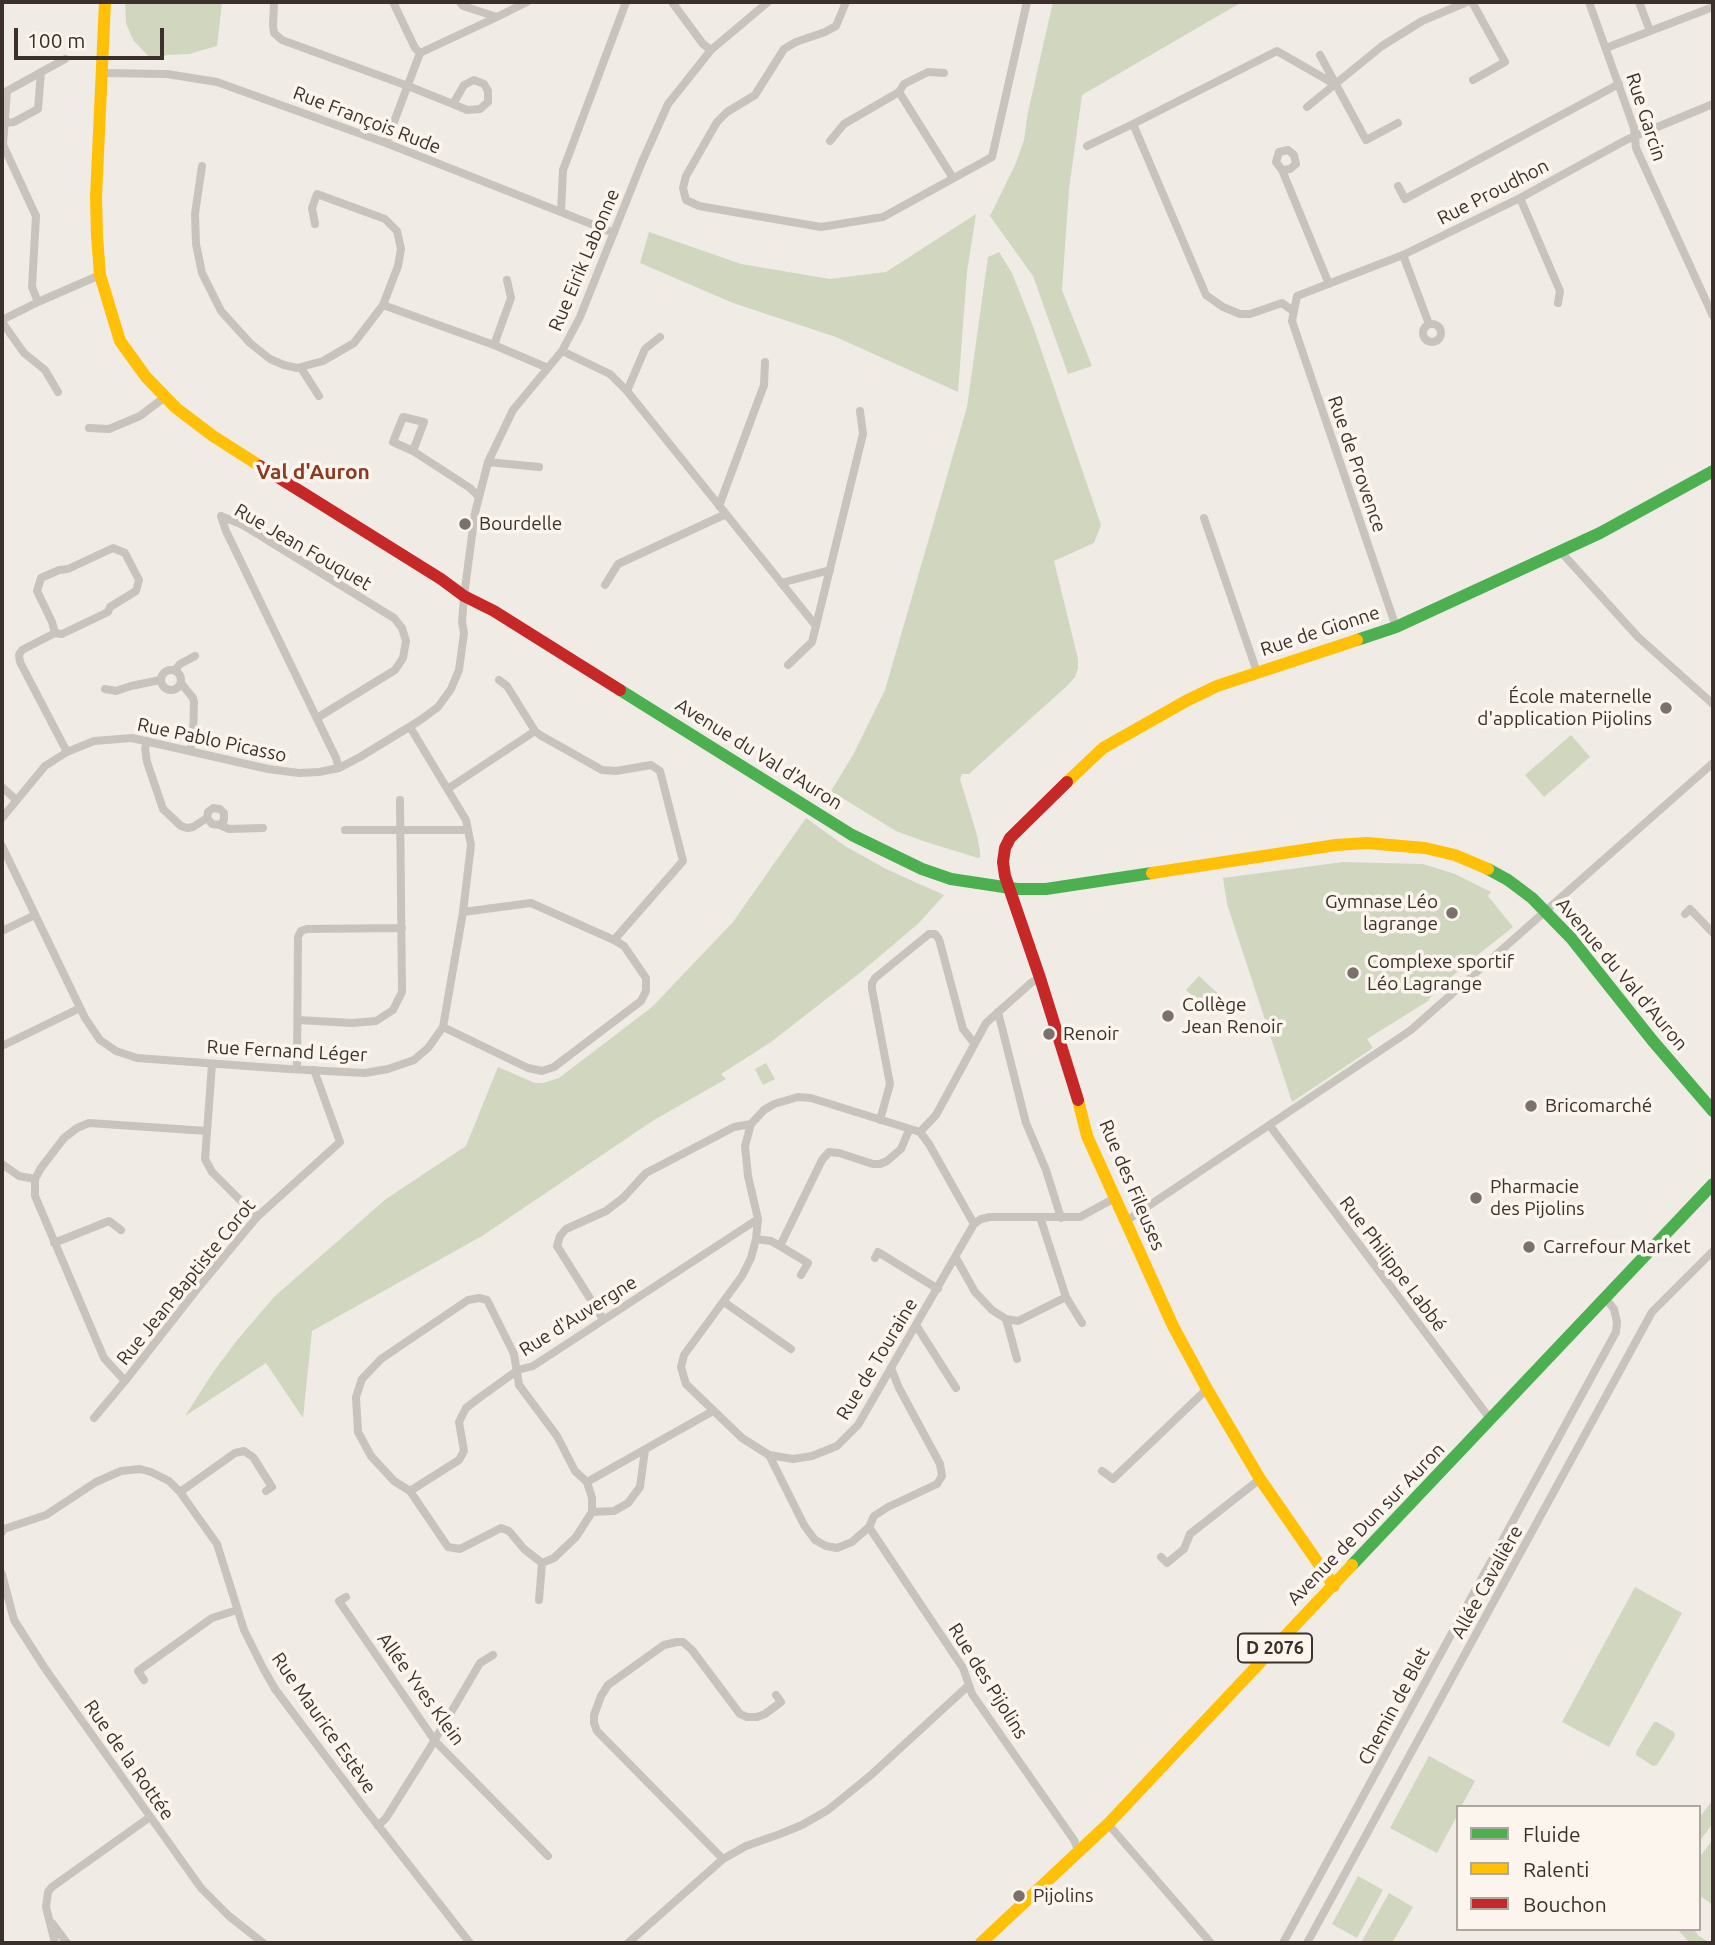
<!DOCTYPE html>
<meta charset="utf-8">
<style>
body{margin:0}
#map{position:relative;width:1715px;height:1945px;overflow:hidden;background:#f0ebe5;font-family:Ubuntu,sans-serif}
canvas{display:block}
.frame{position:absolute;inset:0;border:4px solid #3b302b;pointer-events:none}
.legend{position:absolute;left:1456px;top:1805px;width:245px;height:126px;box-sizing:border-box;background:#fbf5ee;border:2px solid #aea6a0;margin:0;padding:9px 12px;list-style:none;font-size:21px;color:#3b302b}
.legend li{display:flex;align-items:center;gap:14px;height:35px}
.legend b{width:35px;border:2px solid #aea6a0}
.scale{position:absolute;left:14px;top:28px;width:150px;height:32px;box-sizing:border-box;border:4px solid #3b302b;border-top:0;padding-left:9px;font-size:21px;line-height:24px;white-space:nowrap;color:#3b302b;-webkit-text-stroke:5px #fbf5ee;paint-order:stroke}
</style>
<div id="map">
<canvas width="1715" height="1945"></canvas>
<div class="frame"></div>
<ul class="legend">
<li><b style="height:9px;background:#4caf50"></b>Fluide</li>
<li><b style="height:9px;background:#ffc107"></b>Ralenti</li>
<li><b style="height:9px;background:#c62828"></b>Bouchon</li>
</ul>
<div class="scale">100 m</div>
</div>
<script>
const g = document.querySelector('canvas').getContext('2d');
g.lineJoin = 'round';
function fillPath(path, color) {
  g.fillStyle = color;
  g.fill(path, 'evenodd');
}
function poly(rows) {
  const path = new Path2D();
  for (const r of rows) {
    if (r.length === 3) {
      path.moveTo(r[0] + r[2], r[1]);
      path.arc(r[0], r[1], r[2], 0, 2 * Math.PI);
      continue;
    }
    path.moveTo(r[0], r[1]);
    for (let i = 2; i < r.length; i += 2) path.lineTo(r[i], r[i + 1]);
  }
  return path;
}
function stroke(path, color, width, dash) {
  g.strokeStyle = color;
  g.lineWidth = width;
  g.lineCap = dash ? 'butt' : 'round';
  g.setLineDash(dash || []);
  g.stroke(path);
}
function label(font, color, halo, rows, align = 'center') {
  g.font = font + ' Ubuntu,sans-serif';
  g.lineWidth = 7;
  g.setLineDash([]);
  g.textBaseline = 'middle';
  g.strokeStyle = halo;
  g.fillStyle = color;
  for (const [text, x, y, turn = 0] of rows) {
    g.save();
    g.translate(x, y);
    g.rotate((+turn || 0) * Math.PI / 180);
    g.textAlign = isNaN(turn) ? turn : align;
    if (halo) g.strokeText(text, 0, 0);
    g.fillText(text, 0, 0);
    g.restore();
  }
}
const green = poly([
 [125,2,222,2,217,46,189,54,167,55,152,60,134,41,130,33,126,23],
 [1053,2,1242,2,1082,95,1069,189,1062,290,1092,366,1068,374,1033,276,990,216,1016,163,1024,140,1028,112],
 [976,214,967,272,958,392,836,337,733,303,640,263,649,232,741,264,830,279,886,272],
 [999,252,1012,273,1034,329,1101,525,1094,543,1054,561,1078,659,1078,668,1075,677,1068,685,969,774,962,774,960,779,977,835,980,852,980,857,978,858,923,841,896,831,831,791,853,755,885,690,967,407,988,257],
 [1571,735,1590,757,1544,797,1525,775],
 [806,818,845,846,886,869,944,895,919,923,861,972,771,1042,721,1074,726,1079,654,1120,482,1236,312,1331,303,1418,266,1363,185,1416,214,1371,238,1339,275,1296,386,1199,466,1146,498,1067,535,1083,543,1083,559,1078,652,1007,733,922],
 [1343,862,1423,864,1455,874,1491,892,1488,896,1513,927,1475,957,1436,990,1428,1001,1367,1039,1373,1048,1292,1102,1227,904,1223,878],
 [1199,976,1226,1001,1212,1015,1186,990],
 [766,1063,775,1079,763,1085,755,1069],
 [1635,1587,1682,1613,1609,1747,1562,1722],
 [1654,1722,1657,1722,1674,1732,1675,1736,1657,1765,1653,1766,1636,1755,1636,1752],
 [1429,1756,1475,1781,1461,1807,1458,1807,1458,1814,1437,1853,1390,1828],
 [1713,1800,1713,1823,1699,1842,1699,1818],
 [1713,1839,1713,1905,1699,1895,1699,1858],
 [1358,1876,1383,1890,1357,1938,1332,1924],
 [1389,1893,1413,1907,1392,1943,1366,1943,1362,1941],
 [1677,1929,1693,1929,1699,1936,1710,1943,1690,1943]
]);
const street = poly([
 [274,2,273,26,274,33,282,40,408,86,453,104,467,110,480,109,488,102,488,91,484,84,474,80,464,85,453,104],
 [393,2,415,48,420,53],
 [672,2,703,44,711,50],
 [846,2,836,26,825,32,796,42,784,49,755,95,727,112,717,122,686,176,683,188,686,200,699,206,821,227,883,217,992,157,1027,2],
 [1472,2,1505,62,1473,80],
 [1589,2,1634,128,1636,148,1713,316],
 [1639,2,1650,31],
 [497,17,527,2],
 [1606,48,1713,7],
 [1320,55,1366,140,1398,123],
 [102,73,167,74,217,82,386,143,614,233],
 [899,92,953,178],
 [1307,107,1382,46,1422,21,1467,2],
 [5,123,14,122,38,109,41,72],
 [830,141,844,124,899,92,904,84,928,72,944,73],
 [386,143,420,53,497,17,463,6,460,2],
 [1087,146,1133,124],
 [202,166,195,214,196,244,202,273,221,311,250,343,270,359,284,365,297,368,323,361,354,343,383,305,494,345,548,368],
 [1282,170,1290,169,1296,164,1294,155,1288,150,1279,152,1276,162,1282,170,1329,284],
 [1398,186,1405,199,1619,84],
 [1520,198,1560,291,1558,303],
 [561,212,563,170,626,2],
 [315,224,312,208,317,194,385,219,397,231,401,249,398,266,383,305],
 [1403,255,1429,324],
 [38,302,32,287,36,216,3,145,7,91,65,59],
 [1293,311,1282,303,1250,314,1240,314,1223,307,1206,295,1133,124,1277,51,1336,85],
 [2,320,38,302,100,275],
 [2,322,24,353,45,370,58,392],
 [1432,333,9],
 [494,345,511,298,507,280],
 [562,351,610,374,627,391,816,626],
 [301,368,319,396],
 [627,391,645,349,660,337],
 [89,428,109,429,121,424,140,416,165,397],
 [413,451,393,442,403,417,424,422,413,451,470,488,478,496],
 [488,462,539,467],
 [719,506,764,385,765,362],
 [1204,518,1257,672],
 [1561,552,1638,637,1713,704],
 [781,583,830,570],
 [605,585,618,564,726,514],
 [1396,627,1292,321,1297,296,1403,255,1520,198,1626,140,1713,104],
 [55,633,52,622,37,591,41,578,59,570,68,569,113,548,125,553,139,580,136,591,110,607,108,612,62,634,55,633,22,650,19,655,20,662,67,752],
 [788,665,812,642,863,434,860,411],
 [171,680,10],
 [175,670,180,664,195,656],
 [499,680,507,686,535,731],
 [181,683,193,698,194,702,193,737,190,751],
 [105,689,116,691,131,686,160,680],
 [317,718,395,670,403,658,406,641,402,628,394,618,243,525,221,516,226,531,336,758,339,768],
 [147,741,145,749,147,762,163,809,181,826,187,828,193,827,207,818],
 [2,787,16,800],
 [2,818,45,766,67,752,94,741,132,738,268,769,299,773,319,772,339,768,360,757,419,721,438,707,451,689,459,670,464,633,462,622,464,596,475,513,488,462,513,410,562,351,580,317,642,162,668,104,711,50,768,2],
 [220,825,224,820,224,813,220,809,213,808,208,812,207,818,212,824,220,825,229,829,263,828],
 [345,830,468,830],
 [2,846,85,1018,100,1040,116,1051,137,1058,288,1069,365,1073,388,1069,414,1060,428,1048,443,1027,463,912,471,845,466,820,410,727],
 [463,912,531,903,614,940],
 [1685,914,1690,909,1713,933],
 [2,931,35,915],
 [1040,978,1032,982,986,1023,936,1115,920,1132,811,1098,798,1097,774,1104,764,1110,751,1124,745,1146,748,1176,758,1219,756,1239,751,1258,742,1276,684,1355,681,1367,686,1384,742,1438,769,1455,793,1459,812,1456,837,1446,858,1425,974,1224,981,1219,990,1217,1080,1217,1115,1198],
 [998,1012,1026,1123,1046,1170,1061,1218],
 [298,1020,352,1023,376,1021,393,1010,402,992,400,800],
 [443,1027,528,1068,542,1071,554,1067,641,1001,646,991,646,978,624,946,614,940,683,861,660,771,651,765,616,771,602,770,540,735,535,731,449,788],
 [2,1046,80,1008],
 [212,1064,205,1159,212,1172,257,1217],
 [297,1069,298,937,301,931,307,929,402,928],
 [880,1120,890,1084,872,989,872,983,875,978,929,934,935,934,939,939,963,1029,974,1043],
 [1270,1126,1491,1420],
 [920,1132,929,1144,974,1224],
 [2,1164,19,1176,35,1179],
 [1126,1221,1411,1030,1713,763],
 [756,1239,771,1241,780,1246,822,1160,829,1152,839,1153,873,1164,880,1164,887,1161,901,1149,909,1130],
 [54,1243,109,1221,121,1230],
 [780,1246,808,1263,801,1275],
 [875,1258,878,1252,938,1289],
 [956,1258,975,1292,992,1310,1006,1319,1018,1321,1066,1297,1040,1217],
 [1066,1297,1082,1323],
 [724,1302,791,1349],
 [603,1319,557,1246,560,1236,566,1229,606,1211,623,1198,646,1173,734,1127,751,1124],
 [1006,1319,1017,1359],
 [916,1325,956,1388],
 [125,1381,104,1358,35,1196,35,1179,41,1168,64,1138,77,1128,89,1123,207,1131],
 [94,1418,125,1381,198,1288,257,1217,340,1142,314,1070],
 [769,1455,804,1525,815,1540,826,1546,837,1548,852,1542,869,1527,874,1516,888,1507,937,1484,942,1476,940,1464,899,1388,891,1368],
 [1102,1471,1113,1479,1207,1389],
 [587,1482,713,1411],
 [410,1491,459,1460,464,1451,459,1422,466,1408,479,1398,518,1370,533,1366,758,1219],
 [180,1492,235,1453,244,1451,253,1457,272,1487,266,1491],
 [592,1512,592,1498,587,1482,575,1471,557,1436,519,1385,514,1354,487,1300,479,1298,468,1300,381,1359,362,1379,356,1397,358,1432,371,1456,394,1481,410,1491,448,1547,460,1549,501,1528,509,1531,524,1549,542,1563,554,1558,576,1537,592,1512,614,1511,628,1503,640,1487,645,1450],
 [869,1527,963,1668,972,1694,1074,1840,1079,1852],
 [2,1532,4,1529,46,1515,96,1482,121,1471,140,1469,151,1472,169,1481,180,1492,217,1544,244,1630,263,1668,275,1689,366,1810,470,1943],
 [1161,1557,1167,1563,1184,1549,1190,1534,1260,1479],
 [2,1574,14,1620,44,1667,80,1718,201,1888,229,1916,263,1943],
 [346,1597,339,1601,435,1741,548,1856],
 [539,1600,542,1563],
 [144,1680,138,1671,212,1618,237,1610],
 [1108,1824,1211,1943],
 [378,1826,386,1818,430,1748,480,1663,493,1655],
 [723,1859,597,1731,594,1723,594,1715,601,1696,608,1685,664,1645,677,1642,683,1642,692,1650,740,1714,747,1717,757,1717,765,1714,781,1702,776,1695],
 [52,1923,67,1943],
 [55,1943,46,1907,48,1892,52,1887,150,1817],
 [628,1943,723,1859,746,1846,780,1834,802,1825,828,1810,871,1775,969,1685],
 [1283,1943,1616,1332,1617,1322,1614,1309,1606,1299],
 [1307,1943,1652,1312,1713,1251]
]);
const fast = poly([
 [1357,640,1396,627,1600,533,1713,471],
 [620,690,852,835,922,869,951,879,1017,889,1046,889,1152,873],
 [1488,869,1508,880,1532,898,1571,938,1652,1040,1713,1111],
 [1352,1565,1713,1184]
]);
const slow = poly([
 [105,2,96,197,97,236,100,275,120,341,146,377,176,408,213,436,260,466],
 [1067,782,1103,748,1186,701,1217,686,1357,640],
 [1152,873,1336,845,1367,843,1425,848,1455,855,1488,869],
 [1078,1100,1087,1136,1173,1326,1207,1389,1260,1479,1334,1586],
 [981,1943,1108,1824,1352,1565]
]);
const jam = poly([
 [260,466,441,579,464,596,494,611,620,690],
 [1067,782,1010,838,1005,848,1003,862,1005,876,1040,978,1078,1100]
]);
const markers = [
 [465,524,7,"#7a716c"],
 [1666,708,7,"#7a716c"],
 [1452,913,7,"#7a716c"],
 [1353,973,7,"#7a716c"],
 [1168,1016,7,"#7a716c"],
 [1049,1034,7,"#7a716c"],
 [1531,1106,7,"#7a716c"],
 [1476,1198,7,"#7a716c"],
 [1529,1247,7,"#7a716c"],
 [1019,1896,7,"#7a716c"]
];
const shields = [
 [1275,1648,74]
];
const shieldNames = [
 ["D 2076",1275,1648]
];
const streetNames = [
 ["Rue Garcin",1646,117,72],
 ["Rue François Rude",367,120,21],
 ["Rue Proudhon",1493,192,-27],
 ["Rue Eirik Labonne",584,260,-67],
 ["Rue de Provence",1357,464,71],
 ["Rue Jean Fouquet",303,547,30],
 ["Rue de Gionne",1320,631,-18],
 ["Rue Pablo Picasso",212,740,12],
 ["Avenue du Val d'Auron",759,754,32],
 ["Avenue du Val d'Auron",1622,974,50],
 ["Rue Fernand Léger",287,1051,3],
 ["Rue des Fileuses",1132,1185,67],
 ["Rue Philippe Labbé",1393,1264,53],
 ["Rue Jean-Baptiste Corot",186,1282,-51],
 ["Rue d'Auvergne",578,1316,-32],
 ["Rue de Touraine",877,1359,-59],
 ["Avenue de Dun sur Auron",1366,1524,-46],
 ["Allée Cavalière",1487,1582,-61],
 ["Rue des Pijolins",988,1681,58],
 ["Allée Yves Klein",421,1689,54],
 ["Chemin de Blet",1394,1706,-62],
 ["Rue Maurice Estève",324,1723,55],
 ["Rue de la Rottée",129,1760,55]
];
const poiNames = [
 ["Bourdelle",479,524],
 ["École maternelle",1652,697,"right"],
 ["d'application Pijolins",1652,719,"right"],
 ["Gymnase Léo",1438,902,"right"],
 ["lagrange",1438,924,"right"],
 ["Complexe sportif",1367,962],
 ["Léo Lagrange",1367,984],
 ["Collège",1182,1005],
 ["Jean Renoir",1182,1027],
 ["Renoir",1063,1034],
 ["Bricomarché",1545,1106],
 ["Pharmacie",1490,1187],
 ["des Pijolins",1490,1209],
 ["Carrefour Market",1543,1247],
 ["Pijolins",1033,1896]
];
const neighbourhoodNames = [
 ["Val d'Auron",313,472]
];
fillPath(green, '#d1d6bf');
stroke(street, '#c9c3be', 8);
stroke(fast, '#4caf50', 12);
stroke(slow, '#ffc107', 12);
stroke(jam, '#c62828', 12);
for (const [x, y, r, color] of markers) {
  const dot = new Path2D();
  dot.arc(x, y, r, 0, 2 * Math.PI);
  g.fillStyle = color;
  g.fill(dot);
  stroke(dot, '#fbf5ee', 2.5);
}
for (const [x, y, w] of shields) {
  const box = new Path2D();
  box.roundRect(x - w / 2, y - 14.5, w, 29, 5);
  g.fillStyle = '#fbf5ee';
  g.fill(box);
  stroke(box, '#3b302b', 2);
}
label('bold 18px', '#3b302b', null, shieldNames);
label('19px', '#3b302b', '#fbf5ee', streetNames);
label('19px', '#3b302b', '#fbf5ee', poiNames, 'left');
label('bold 21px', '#8c3b22', '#fbf5ee', neighbourhoodNames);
</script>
